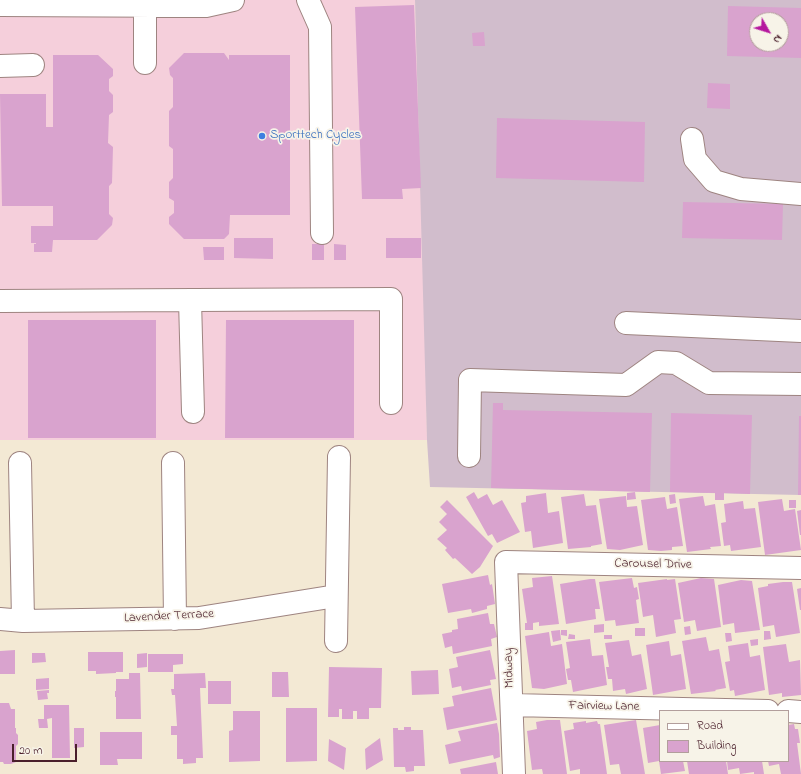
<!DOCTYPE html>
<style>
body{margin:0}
#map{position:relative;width:801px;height:774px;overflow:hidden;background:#f3e9d4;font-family:"Indie Flower",sans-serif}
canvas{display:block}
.legend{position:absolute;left:659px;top:710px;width:130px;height:52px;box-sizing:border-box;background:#f7f3e8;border:1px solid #b29e9c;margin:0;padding:5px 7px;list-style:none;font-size:12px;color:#4a1f2b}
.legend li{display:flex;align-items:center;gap:8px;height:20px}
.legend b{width:20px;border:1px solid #b29e9c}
.north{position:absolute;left:749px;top:12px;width:40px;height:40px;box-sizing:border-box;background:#f7f3e8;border:1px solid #b29e9c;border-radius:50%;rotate:129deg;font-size:11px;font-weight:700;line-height:16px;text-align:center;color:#4a1f2b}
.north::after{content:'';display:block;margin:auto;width:14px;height:18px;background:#b5179e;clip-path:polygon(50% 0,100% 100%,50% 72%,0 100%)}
.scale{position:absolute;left:12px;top:744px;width:65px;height:18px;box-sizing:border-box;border:2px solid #4a1f2b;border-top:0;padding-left:5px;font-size:12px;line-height:14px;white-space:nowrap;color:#4a1f2b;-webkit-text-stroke:3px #f7f3e8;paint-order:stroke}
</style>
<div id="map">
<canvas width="801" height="774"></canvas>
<ul class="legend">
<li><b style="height:5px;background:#fff"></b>Road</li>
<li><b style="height:11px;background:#d9a3ce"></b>Building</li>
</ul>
<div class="north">N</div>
<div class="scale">20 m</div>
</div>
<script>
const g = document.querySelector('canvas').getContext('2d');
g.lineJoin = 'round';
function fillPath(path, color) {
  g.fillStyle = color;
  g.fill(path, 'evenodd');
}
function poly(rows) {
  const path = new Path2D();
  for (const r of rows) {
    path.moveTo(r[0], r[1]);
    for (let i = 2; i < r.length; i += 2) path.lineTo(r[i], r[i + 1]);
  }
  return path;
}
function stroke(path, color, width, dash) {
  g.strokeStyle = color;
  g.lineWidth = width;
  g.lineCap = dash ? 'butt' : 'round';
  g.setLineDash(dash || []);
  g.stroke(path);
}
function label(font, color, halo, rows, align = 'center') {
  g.font = font + ' "Indie Flower",sans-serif';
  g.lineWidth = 3.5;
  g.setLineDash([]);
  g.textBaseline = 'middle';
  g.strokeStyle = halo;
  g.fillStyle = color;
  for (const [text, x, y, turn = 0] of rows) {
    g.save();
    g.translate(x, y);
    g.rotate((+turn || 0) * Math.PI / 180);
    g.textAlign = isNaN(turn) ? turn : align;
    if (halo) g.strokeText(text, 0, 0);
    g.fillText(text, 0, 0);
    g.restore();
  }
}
const built = poly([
 [0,0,415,0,423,196,427,440,0,440]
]);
const industrial = poly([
 [415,0,801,0,801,495,430,487,427,440],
 [757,20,781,20,781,44,757,44]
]);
const building = poly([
 [414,5,421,188,402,189,403,199,362,199,355,7],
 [728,6,801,8,801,58,727,56],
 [757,20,781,20,781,44,757,44],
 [484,32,485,46,473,46,472,33],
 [184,53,224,53,229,60,229,55,290,55,290,215,230,215,229,234,224,239,184,239,169,224,169,217,174,213,174,201,169,198,169,182,173,178,173,149,169,146,169,111,173,107,173,78,170,75,169,68],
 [53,55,98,55,113,69,113,76,109,79,109,91,113,95,113,112,109,115,108,143,113,147,112,183,109,186,109,214,113,218,112,225,97,240,53,240,52,252,34,252,34,244,36,244,36,243,31,243,31,226,53,226,53,206,2,206,0,94,46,94,46,127,53,127],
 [708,83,730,84,730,109,707,108],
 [497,118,645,122,644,182,496,178],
 [683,202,783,204,782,240,682,238],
 [234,238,273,238,273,259,234,258],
 [386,238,421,238,421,258,386,258],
 [312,244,324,244,324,260,312,260],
 [334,244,346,245,346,260,334,260],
 [203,247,224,247,224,260,204,260],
 [28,320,156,320,156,438,28,438],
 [226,320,354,320,354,438,225,438],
 [493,403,503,403,503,410,652,413,650,492,491,488],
 [671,413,752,415,750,494,724,493,724,500,715,500,715,493,670,492],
 [799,416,801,416,801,495,798,495],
 [474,492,478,499,487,494,493,505,502,500,520,532,497,543,492,534,488,536,466,497],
 [635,492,636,499,627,500,627,493],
 [546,493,548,513,559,511,563,543,533,548,531,531,525,532,521,503,526,502,526,496],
 [584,494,586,506,596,505,602,544,591,546,591,547,568,549,561,497],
 [675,494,676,503,670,504,669,495],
 [626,496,627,507,637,506,643,545,620,550,607,549,599,499],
 [703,496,705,506,715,504,721,546,710,547,711,549,687,552,679,499],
 [665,497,667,509,677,507,683,546,672,547,672,550,661,551,648,550,641,500],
 [782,499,784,511,795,509,801,550,765,555,758,502],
 [447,500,493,546,480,567,472,574,455,558,453,559,445,550,447,548,437,539,447,530,439,522,447,514,440,507],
 [789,500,796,500,796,508,789,508],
 [743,501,744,509,755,508,761,547,731,551,730,545,724,546,721,523,726,522,724,504],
 [801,510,801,535,800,535,797,511],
 [488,575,490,585,492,584,495,604,487,606,487,609,472,613,471,609,448,613,442,584],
 [552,576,559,624,539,626,539,622,533,623,533,630,525,630,525,623,527,623,522,589,533,587,532,578],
 [632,578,634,588,637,587,639,599,636,600,639,623,616,626,615,620,605,621,599,582],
 [701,578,714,579,721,627,697,631,695,620,684,622,678,583],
 [590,579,595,579,600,609,595,609,596,619,566,624,560,584],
 [667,579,667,580,675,579,681,619,674,620,676,633,656,637,653,615,643,617,638,583],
 [741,580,752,581,760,630,735,633,734,623,723,625,718,585],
 [783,582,792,582,800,633,776,637,774,625,763,627,758,588,768,586,768,584],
 [801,588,801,610,800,610,797,589],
 [488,613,490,624,494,624,497,637,491,639,492,646,453,654,452,646,445,648,442,634,452,632,452,630,458,629,457,619],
 [604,624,604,632,594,633,594,625],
 [690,626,691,634,685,635,684,627],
 [635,628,645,628,645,636,635,636],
 [560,630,561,640,553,642,551,631],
 [561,630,567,630,567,636,561,635],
 [764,631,770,631,771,639,764,640],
 [549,632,551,646,562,644,567,684,544,689,532,688,525,636],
 [725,633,731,633,732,641,726,642],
 [569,634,575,635,575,639,568,639],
 [604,635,612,635,612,639,604,639],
 [706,637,709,651,719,649,726,688,715,690,716,691,691,694,682,641],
 [590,639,592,656,603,655,607,685,573,692,571,680,568,680,566,669,570,668,566,642],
 [758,639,758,645,751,646,750,640],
 [629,640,632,656,641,654,647,689,626,694,625,689,613,691,612,679,608,679,606,667,609,667,605,643],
 [669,641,671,656,681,654,686,689,653,695,646,645],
 [748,643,750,657,760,655,765,690,735,696,734,690,730,691,725,662,730,661,728,646],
 [786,644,789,662,800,660,801,695,782,697,782,693,769,695,763,647],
 [15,650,15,674,0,674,0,651],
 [490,650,496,679,490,680,491,685,462,691,461,686,452,688,449,669,458,667,456,657],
 [88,652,123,652,123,672,116,672,116,673,96,674,96,671,88,671],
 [32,653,45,653,46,662,32,663],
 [147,653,147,667,137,668,137,654],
 [148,654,183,654,183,664,173,665,173,672,148,672],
 [329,667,382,668,381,708,369,708,369,719,357,719,357,711,353,711,353,719,342,719,342,709,339,709,339,717,328,717],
 [438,670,439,694,412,695,411,671],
 [272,672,288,672,289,697,272,697],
 [129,673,140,673,141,719,116,719,116,697,115,697,115,691,116,691,116,679,129,679],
 [205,673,206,688,200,688,203,758,196,758,196,763,183,764,183,759,177,759,177,735,171,735,171,726,177,726,175,695,172,695,171,689,174,689,174,674],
 [49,678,49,689,36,690,36,679],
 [208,681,231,681,231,704,208,704],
 [491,688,497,720,447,730,443,708,454,706,452,696],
 [49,690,49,693,47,693,48,699,38,700,37,691],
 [0,703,9,703,11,709,15,709,15,728,16,728,16,733,18,735,18,744,16,746,16,762,11,764,4,764,3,762,0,762],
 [44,705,69,705,70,758,52,758,52,718,47,719,48,728,39,728,38,719,44,719],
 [286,708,317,708,317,761,286,762],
 [233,711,260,711,260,761,229,762,229,731,233,730],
 [547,720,560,720,567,774,543,774,542,769,532,770,527,731,537,729,536,722],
 [636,720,645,774,621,774,619,764,610,765,604,725],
 [586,721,586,723,597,721,598,724,600,724,607,774,580,774,580,769,570,771,564,731,574,729,573,723],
 [497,723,499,734,500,757,494,759,493,755,449,764,445,745,461,741,458,731],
 [794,724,795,729,798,729,800,743,797,743,801,774,781,774,779,764,769,766,768,761,788,761,788,725],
 [660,725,660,761,683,761,685,771,661,774,659,761,648,763,643,728],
 [404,727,411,727,411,730,423,730,425,766,414,766,414,771,406,772,405,767,394,767,393,728,398,728,398,730,404,730],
 [74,728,84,728,84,747,74,748],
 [100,732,142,732,142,759,117,759,118,765,100,765],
 [380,738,383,760,366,770,365,749],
 [329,739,346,748,344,770,328,761],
 [687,761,726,761,728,774,689,774],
 [727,761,762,761,764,774,754,774,754,772,740,774,739,768,728,770],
 [496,762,498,774,461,774,460,769]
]);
const minor = poly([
 [308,0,320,27,322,233],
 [0,5,206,6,233,0],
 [145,6,145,63],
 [0,66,33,65],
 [692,139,695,159,714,181,741,189,801,194],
 [190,300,193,412],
 [0,301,391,299,391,403],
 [626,323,801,331],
 [469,456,470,380,626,385,658,362,676,363,709,383,801,384],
 [20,463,23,621],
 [173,463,175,619],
 [0,619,23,621,199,618,336,596],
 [336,641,339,457],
 [512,705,768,711],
 [788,711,801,712],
 [514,774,506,562,801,568]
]);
const markers = [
 [262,136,4,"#3f7fe0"]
];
const shopNames = [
 ["Sporttech Cycles",270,136]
];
const streetNames = [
 ["Carousel Drive",653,565,1],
 ["Lavender Terrace",169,617,-3],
 ["Midway",510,668,-92],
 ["Fairview Lane",604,707,1]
];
fillPath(built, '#f5cfdb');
fillPath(industrial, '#d1bdcc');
fillPath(building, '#d9a3ce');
stroke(minor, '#9e8480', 24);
stroke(minor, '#fff', 22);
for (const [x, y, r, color] of markers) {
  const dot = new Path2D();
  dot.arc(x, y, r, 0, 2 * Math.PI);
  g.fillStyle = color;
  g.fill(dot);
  stroke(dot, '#f7f3e8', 1.5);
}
label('13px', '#366cbe', '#f7f3e8', shopNames, 'left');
label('13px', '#4a1f2b', '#f7f3e8', streetNames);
</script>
